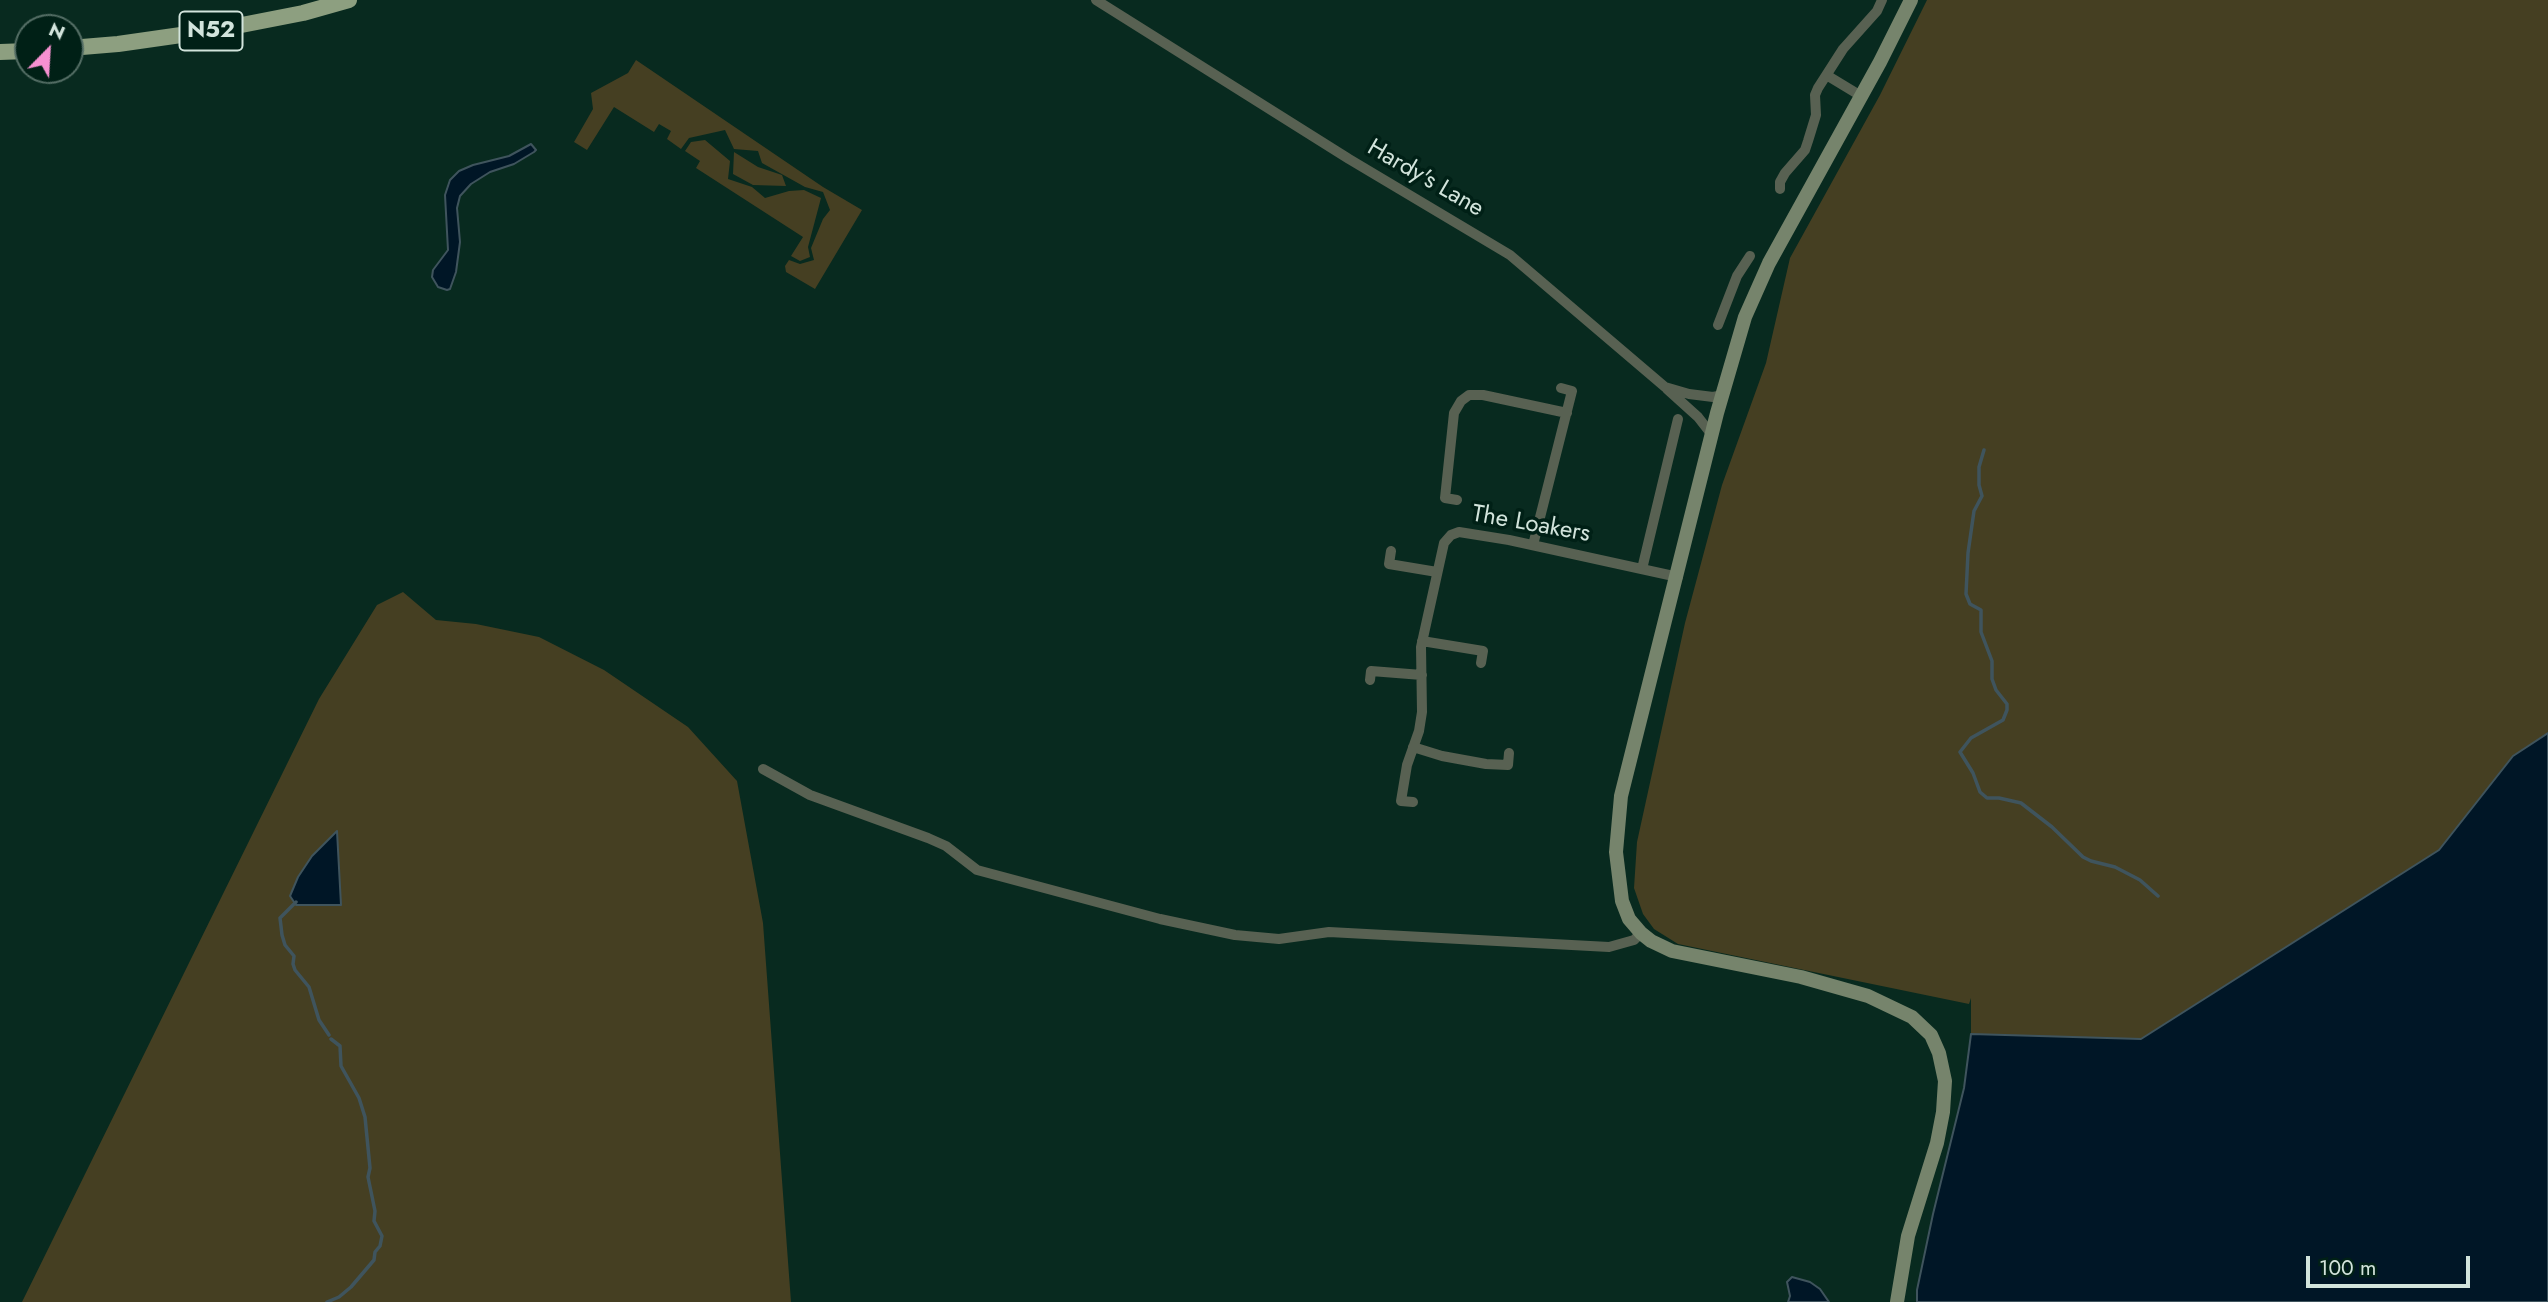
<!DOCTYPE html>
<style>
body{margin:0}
#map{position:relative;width:2548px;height:1302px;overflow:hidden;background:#082a1f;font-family:Jost,sans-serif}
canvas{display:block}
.north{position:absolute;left:14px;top:14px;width:70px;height:70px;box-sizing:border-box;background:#002016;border:2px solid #546e65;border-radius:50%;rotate:24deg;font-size:19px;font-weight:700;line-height:28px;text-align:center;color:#d2e4dc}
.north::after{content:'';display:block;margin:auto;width:24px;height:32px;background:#f690d1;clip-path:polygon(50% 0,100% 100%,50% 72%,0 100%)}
.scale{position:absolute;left:2306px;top:1256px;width:164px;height:32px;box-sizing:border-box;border:4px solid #d2e4dc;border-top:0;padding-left:9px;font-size:21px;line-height:24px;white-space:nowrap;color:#d2e4dc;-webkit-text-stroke:5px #002016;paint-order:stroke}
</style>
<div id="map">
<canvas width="2548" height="1302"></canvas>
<div class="north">N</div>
<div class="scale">100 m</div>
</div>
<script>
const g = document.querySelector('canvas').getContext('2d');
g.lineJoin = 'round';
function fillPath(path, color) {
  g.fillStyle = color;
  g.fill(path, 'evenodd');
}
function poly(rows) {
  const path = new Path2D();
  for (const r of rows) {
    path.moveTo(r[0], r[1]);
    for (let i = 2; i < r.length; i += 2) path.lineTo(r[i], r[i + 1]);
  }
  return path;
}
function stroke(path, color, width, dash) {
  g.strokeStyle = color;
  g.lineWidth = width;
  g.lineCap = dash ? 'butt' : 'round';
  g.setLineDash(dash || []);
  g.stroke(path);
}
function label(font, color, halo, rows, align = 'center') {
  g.font = font + ' Jost,sans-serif';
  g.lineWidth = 7;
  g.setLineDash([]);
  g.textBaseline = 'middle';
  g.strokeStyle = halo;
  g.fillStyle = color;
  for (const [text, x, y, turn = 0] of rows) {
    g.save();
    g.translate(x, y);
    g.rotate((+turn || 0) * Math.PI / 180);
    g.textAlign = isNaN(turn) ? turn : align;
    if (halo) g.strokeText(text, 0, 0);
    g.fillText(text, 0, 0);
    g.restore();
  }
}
const green = poly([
 [1927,0,2548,0,2548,1302,1917,1302,1917,1290,1933,1214,1964,1088,1971,1034,1971,998,1969,1004,1678,944,1654,929,1643,914,1634,888,1637,842,1685,623,1722,485,1766,363,1790,258,1880,95],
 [636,60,823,187,862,210,815,289,786,272,785,266,789,260,800,264,814,260,811,248,823,219,830,210,823,192,805,187,762,163,758,151,734,149,725,130,689,138,681,149,667,139,671,131,659,124,654,132,614,107,587,150,574,142,593,109,591,93,628,73],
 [705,140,730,161,728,179,752,187,765,198,789,191,804,190,821,198,808,247,810,257,800,261,791,256,803,237,696,168,700,161,685,151,691,142],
 [734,152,758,167,782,175,786,186,753,185,733,174],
 [403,592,436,620,476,624,539,637,604,670,688,727,737,781,763,923,791,1302,22,1302,319,699,377,605]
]);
const water = poly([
 [531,144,536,150,534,152,514,164,490,172,471,184,460,196,457,208,460,242,456,272,450,289,447,290,438,287,432,277,433,270,448,250,445,195,450,180,459,171,473,165,509,156,531,144],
 [2548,733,2548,1302,1917,1302,1917,1290,1933,1214,1964,1088,1971,1034,2141,1039,2439,850,2513,756,2548,733],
 [337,831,341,905,296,905,290,896,298,877,312,856,337,831],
 [1792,1277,1810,1282,1820,1289,1829,1302,1788,1302,1790,1296,1787,1282,1792,1277]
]);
const stream = poly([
 [1984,450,1979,467,1979,485,1982,496,1974,511,1968,553,1966,594,1970,604,1981,610,1981,632,1992,661,1992,679,1996,690,2007,704,2007,710,2003,720,1971,738,1960,752,1973,773,1980,792,1987,798,1999,798,2021,803,2052,827,2083,857,2091,861,2115,867,2140,880,2158,896],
 [296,902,280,918,282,935,285,945,294,956,293,964,295,970,309,987,319,1020,329,1035],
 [327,1302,339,1297,351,1287,374,1260,375,1252,380,1246,382,1236,374,1221,375,1211,368,1177,370,1168,365,1117,359,1098,341,1066,340,1046,331,1039]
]);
const minor = poly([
 [1096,0,1349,159,1510,255,1665,387,1689,394,1713,397,1723,395],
 [1828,76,1861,96],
 [1780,189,1780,182,1785,173,1805,150,1808,141,1816,115,1815,95,1818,88,1843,49,1877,11,1882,0],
 [1718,325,1737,276,1750,256],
 [1667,389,1698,417,1712,435],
 [1457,500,1445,498,1454,413,1461,401,1469,395,1483,395,1567,413],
 [1533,545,1572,391,1561,388],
 [1391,551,1389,564,1437,572],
 [1642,569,1678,419],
 [1422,641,1483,651,1481,663],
 [1370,680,1371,671,1422,675],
 [1413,747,1442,756,1486,764,1508,765,1509,753],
 [763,769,810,795,928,838,946,846,977,870,1160,919,1235,935,1279,939,1329,932,1609,947,1634,940,1641,933],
 [1413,802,1401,801,1407,765,1419,731,1422,712,1421,647,1444,543,1451,535,1459,532,1509,540,1678,577]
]);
const secondary = poly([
 [1897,1302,1908,1236,1937,1143,1943,1112,1945,1081,1939,1053,1931,1035,1912,1017,1868,996,1801,977,1672,951,1651,941,1641,933,1629,919,1622,901,1616,852,1621,796,1717,413,1745,317,1769,263,1880,62,1911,0]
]);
const primary = poly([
 [70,48,118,44,216,30,303,13,349,0],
 [0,52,28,51]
]);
const shields = [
 [211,31,63]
];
const shieldNames = [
 ["N52",211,31]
];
const streetNames = [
 ["Hardy's Lane",1425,179,30],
 ["The Loakers",1531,525,10]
];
fillPath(green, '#453f22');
fillPath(water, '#001626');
stroke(water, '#3f545d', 2);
stroke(stream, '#3f545d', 3.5);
stroke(minor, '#586152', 10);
stroke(secondary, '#76846c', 14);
stroke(primary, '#8d9f80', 16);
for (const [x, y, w] of shields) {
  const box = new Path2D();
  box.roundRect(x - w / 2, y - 19.5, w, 39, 5);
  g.fillStyle = '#002016';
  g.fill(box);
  stroke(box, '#d2e4dc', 2);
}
label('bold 23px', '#d2e4dc', null, shieldNames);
label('24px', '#d2e4dc', '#002016', streetNames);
</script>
